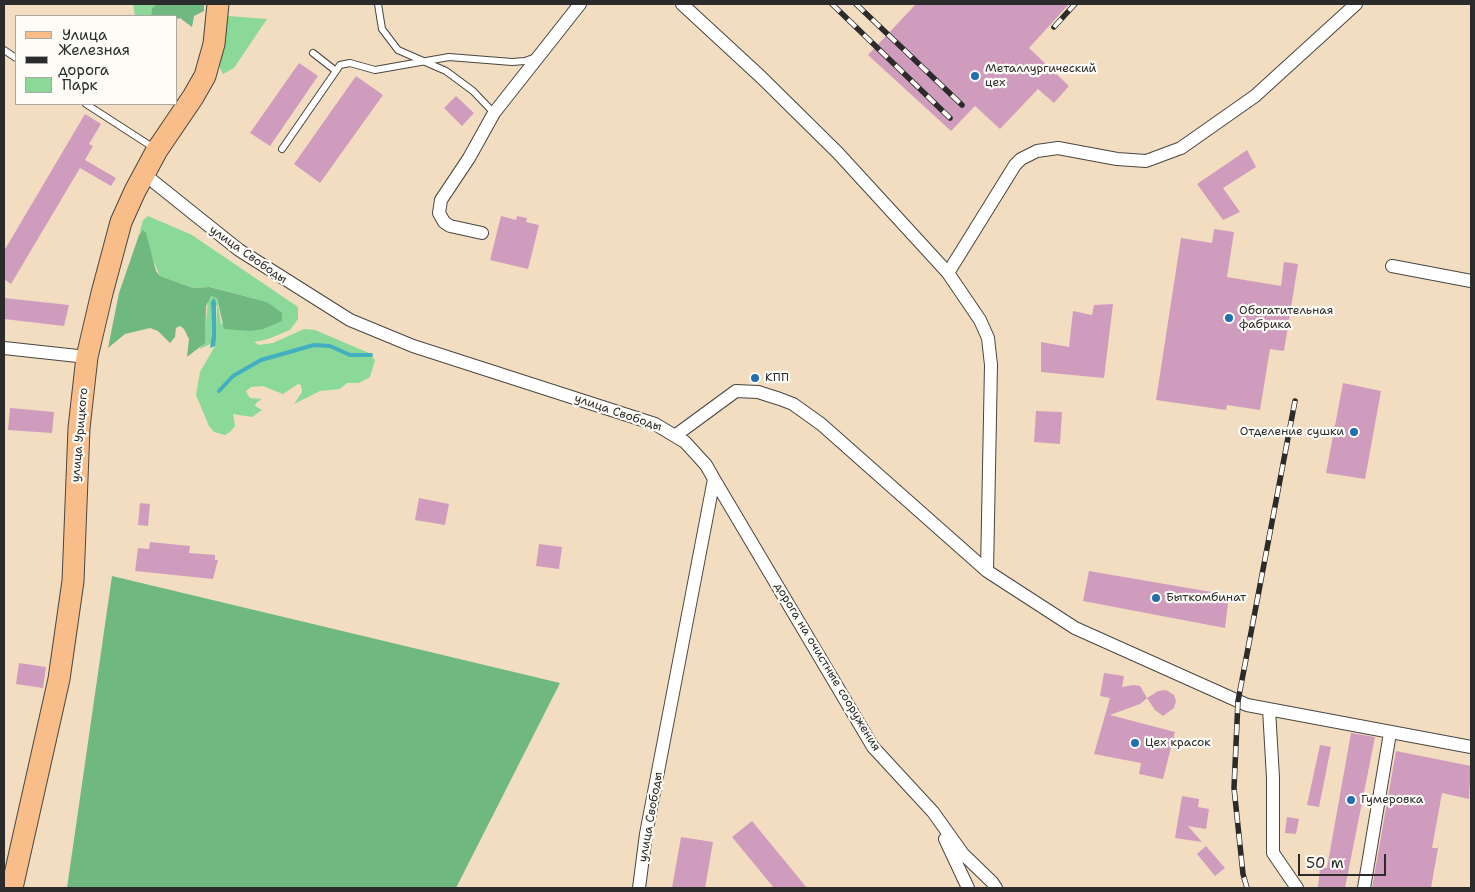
<!DOCTYPE html>
<meta charset="utf-8">
<style>
body{margin:0}
#map{position:relative;width:1475px;height:892px;overflow:hidden;background:#f2ddc0;font-family:"Shantell Sans",sans-serif}
canvas{display:block}
.frame{position:absolute;inset:0;border:5px solid #2b2b2b;pointer-events:none}
.legend{position:absolute;left:15px;top:15px;width:162px;height:90px;box-sizing:border-box;background:#fdfcf7;border:1px solid #a9a8a5;margin:0;padding:6px 9px;list-style:none;font-size:15px;color:#2b2b2b}
.legend li{display:flex;align-items:center;gap:10px;height:25px}
.legend b{width:25px;border:1px solid #a9a8a5}
.scale{position:absolute;left:1298px;top:854px;width:88px;height:22px;box-sizing:border-box;border:2px solid #2b2b2b;border-top:0;padding-left:6px;font-size:15px;line-height:18px;white-space:nowrap;color:#2b2b2b;-webkit-text-stroke:4px #fdfcf7;paint-order:stroke}
</style>
<div id="map">
<canvas width="1475" height="892"></canvas>
<div class="frame"></div>
<ul class="legend">
<li><b style="height:6px;background:#f8bd89"></b>Улица</li>
<li><b style="height:6px;background:#2b2b2b"></b>Железная дорога</li>
<li><b style="height:14px;background:#8ad998"></b>Парк</li>
</ul>
<div class="scale">50 m</div>
</div>
<script>
const g = document.querySelector('canvas').getContext('2d');
g.lineJoin = 'round';
function fillPath(path, color) {
  g.fillStyle = color;
  g.fill(path, 'evenodd');
}
function poly(rows) {
  const path = new Path2D();
  for (const r of rows) {
    path.moveTo(r[0], r[1]);
    for (let i = 2; i < r.length; i += 2) path.lineTo(r[i], r[i + 1]);
  }
  return path;
}
function stroke(path, color, width, dash) {
  g.strokeStyle = color;
  g.lineWidth = width;
  g.lineCap = dash ? 'butt' : 'round';
  g.setLineDash(dash || []);
  g.stroke(path);
}
function label(font, color, halo, rows, align = 'center') {
  g.font = font + ' "Shantell Sans",sans-serif';
  g.lineWidth = 4.5;
  g.setLineDash([]);
  g.textBaseline = 'middle';
  g.strokeStyle = halo;
  g.fillStyle = color;
  for (const [text, x, y, turn = 0] of rows) {
    g.save();
    g.translate(x, y);
    g.rotate((+turn || 0) * Math.PI / 180);
    g.textAlign = isNaN(turn) ? turn : align;
    if (halo) g.strokeText(text, 0, 0);
    g.fillText(text, 0, 0);
    g.restore();
  }
}
const green = poly([
 [133,4,157,4,152,8,151,16,135,16],
 [228,16,267,19,234,68,223,74,219,66],
 [148,216,192,235,298,307,298,319,290,330,268,339,254,342,259,345,273,343,304,329,315,330,369,353,375,360,370,377,359,383,347,383,340,389,320,391,294,404,302,392,301,385,298,384,283,394,263,386,251,387,246,391,248,395,250,398,262,399,256,403,255,406,262,410,252,417,233,414,235,426,231,431,225,435,214,432,209,426,196,395,200,372,215,346,217,306,211,305,212,341,210,344,200,349,205,336,208,299,211,296,217,298,221,324,267,302,211,287,193,288,160,276,141,231,139,235,143,220]
]);
const forest = poly([
 [157,4,204,4,204,11,194,16,192,27,180,18,176,19,176,16,151,16,152,8],
 [143,230,146,233,156,271,160,276,193,288,210,287,267,302,282,313,282,321,263,329,251,331,224,329,217,298,211,296,206,306,205,343,187,357,189,339,184,329,180,326,176,328,175,337,170,343,158,331,150,328,125,334,108,348,119,293,139,235],
 [112,576,560,683,456,888,67,888]
]);
const water = poly([
 [214,298,216,302,216,339,215,346,210,348,212,335,211,302]
]);
const stream = poly([
 [219,391,233,376,261,360,314,345,330,346,350,355,371,355]
]);
const building = poly([
 [916,4,1069,4,1029,48,1069,86,1054,103,1038,89,1000,129,975,106,951,131,868,55],
 [299,63,318,76,270,146,250,133],
 [356,76,383,95,320,183,294,164],
 [456,96,474,113,462,126,444,108],
 [85,114,101,124,89,144,93,146,85,160,116,178,111,186,80,168,11,284,4,279,4,251],
 [1247,150,1256,167,1223,188,1240,212,1223,220,1197,184],
 [501,216,516,220,517,216,527,218,526,222,539,225,528,269,490,260],
 [1214,229,1234,232,1227,277,1281,286,1284,262,1298,264,1284,351,1270,349,1260,410,1227,405,1226,410,1156,400,1181,238,1212,243],
 [4,298,69,305,64,326,4,319],
 [1113,304,1104,378,1041,372,1041,342,1069,347,1073,311,1092,315,1094,305],
 [1343,383,1381,391,1365,479,1326,473],
 [10,408,54,412,52,433,8,430],
 [1036,411,1062,412,1060,444,1034,442],
 [419,498,449,504,445,525,415,520],
 [140,503,150,504,148,526,138,525],
 [150,542,190,546,189,553,215,555,215,560,218,560,213,579,135,571,138,548,149,549],
 [539,544,562,547,559,569,536,566],
 [1089,571,1229,595,1225,628,1083,601],
 [19,663,46,667,43,688,16,684],
 [1104,673,1124,676,1122,687,1134,685,1140,686,1147,698,1140,704,1110,715,1175,732,1163,779,1139,774,1141,763,1094,754,1110,698,1100,696],
 [1166,690,1174,695,1176,701,1174,708,1163,716,1155,710,1147,698,1158,691],
 [1351,733,1375,737,1345,888,1318,888,1320,867,1327,868],
 [1320,745,1331,747,1319,807,1307,805],
 [1396,751,1471,766,1469,799,1442,793,1432,848,1438,848,1431,888,1372,888],
 [1182,796,1199,799,1198,807,1209,809,1206,829,1188,826,1202,842,1175,838],
 [1287,817,1299,819,1296,834,1285,833],
 [752,821,807,888,774,888,732,837],
 [681,837,713,842,705,888,672,888],
 [1206,846,1225,868,1215,876,1197,854]
]);
const service = poly([
 [378,4,382,29,398,50,446,71,473,91,494,113],
 [4,50,16,58],
 [313,53,336,71,340,65,350,63,375,70,449,57,512,62,525,61,536,57],
 [86,104,154,148],
 [282,149,336,71]
]);
const minor = poly([
 [682,4,761,77,838,153,948,273,980,320,988,338,991,365,987,571],
 [144,174,239,250,350,320,413,346,655,424,685,442,706,465,714,479,646,834,639,888],
 [482,233,450,226,444,222,439,213,441,200,469,158,494,113,580,4],
 [1392,266,1471,281],
 [948,273,1015,165,1021,159,1037,151,1058,148,1117,159,1146,161,1181,148,1255,96,1356,4],
 [4,348,87,357],
 [676,435,736,391,758,392,780,399,793,404,821,424,987,571,1075,628,1247,705,1471,747],
 [714,479,873,747,933,812,963,854,992,882,996,888],
 [1269,709,1273,778,1273,853,1297,888],
 [945,839,968,888],
 [1364,888,1390,733]
]);
const primary = poly([
 [12,888,59,679,73,581,79,428,87,357,102,293,121,222,135,191,157,150,193,97,205,76,214,44,218,4]
]);
const rail = poly([
 [832,4,950,118],
 [856,4,962,105],
 [1054,27,1075,4],
 [1247,888,1243,874,1234,788,1238,701,1295,401]
]);
const markers = [
 [975,76,5,"#1f6fb2"],
 [1229,318,5,"#1f6fb2"],
 [755,378,5,"#1f6fb2"],
 [1354,432,5,"#1f6fb2"],
 [1156,598,5,"#1f6fb2"],
 [1135,743,5,"#1f6fb2"],
 [1351,800,5,"#1f6fb2"]
];
const poiNames = [
 ["Металлургический",985,69],
 ["цех",985,83],
 ["Обогатительная",1239,311],
 ["фабрика",1239,325],
 ["КПП",765,378],
 ["Отделение сушки",1344,432,"right"],
 ["Быткомбинат",1166,598],
 ["Цех красок",1145,743],
 ["Гумеровка",1361,800]
];
const streetNames = [
 ["улица Свободы",248,255,35],
 ["улица Свободы",618,413,19],
 ["улица Урицкого",80,435,-85],
 ["дорога на очистные сооружения",827,667,59],
 ["улица Свободы",651,817,-80]
];
fillPath(green, '#8ad998');
fillPath(forest, '#6fb980');
fillPath(water, '#42aec0');
stroke(stream, '#42aec0', 4);
fillPath(building, '#d09cbe');
stroke(service, '#494641', 8);
stroke(minor, '#494641', 14);
stroke(primary, '#494641', 23);
stroke(service, '#fff', 6);
stroke(minor, '#fff', 12);
stroke(primary, '#f8bd89', 21);
stroke(rail, '#2b2b2b', 5.5);
stroke(rail, '#fdfcf7', 4, [11]);
for (const [x, y, r, color] of markers) {
  const dot = new Path2D();
  dot.arc(x, y, r, 0, 2 * Math.PI);
  g.fillStyle = color;
  g.fill(dot);
  stroke(dot, '#fdfcf7', 2);
}
label('12px', '#2b2b2b', '#fdfcf7', poiNames, 'left');
label('12px', '#2b2b2b', '#fdfcf7', streetNames);
</script>
